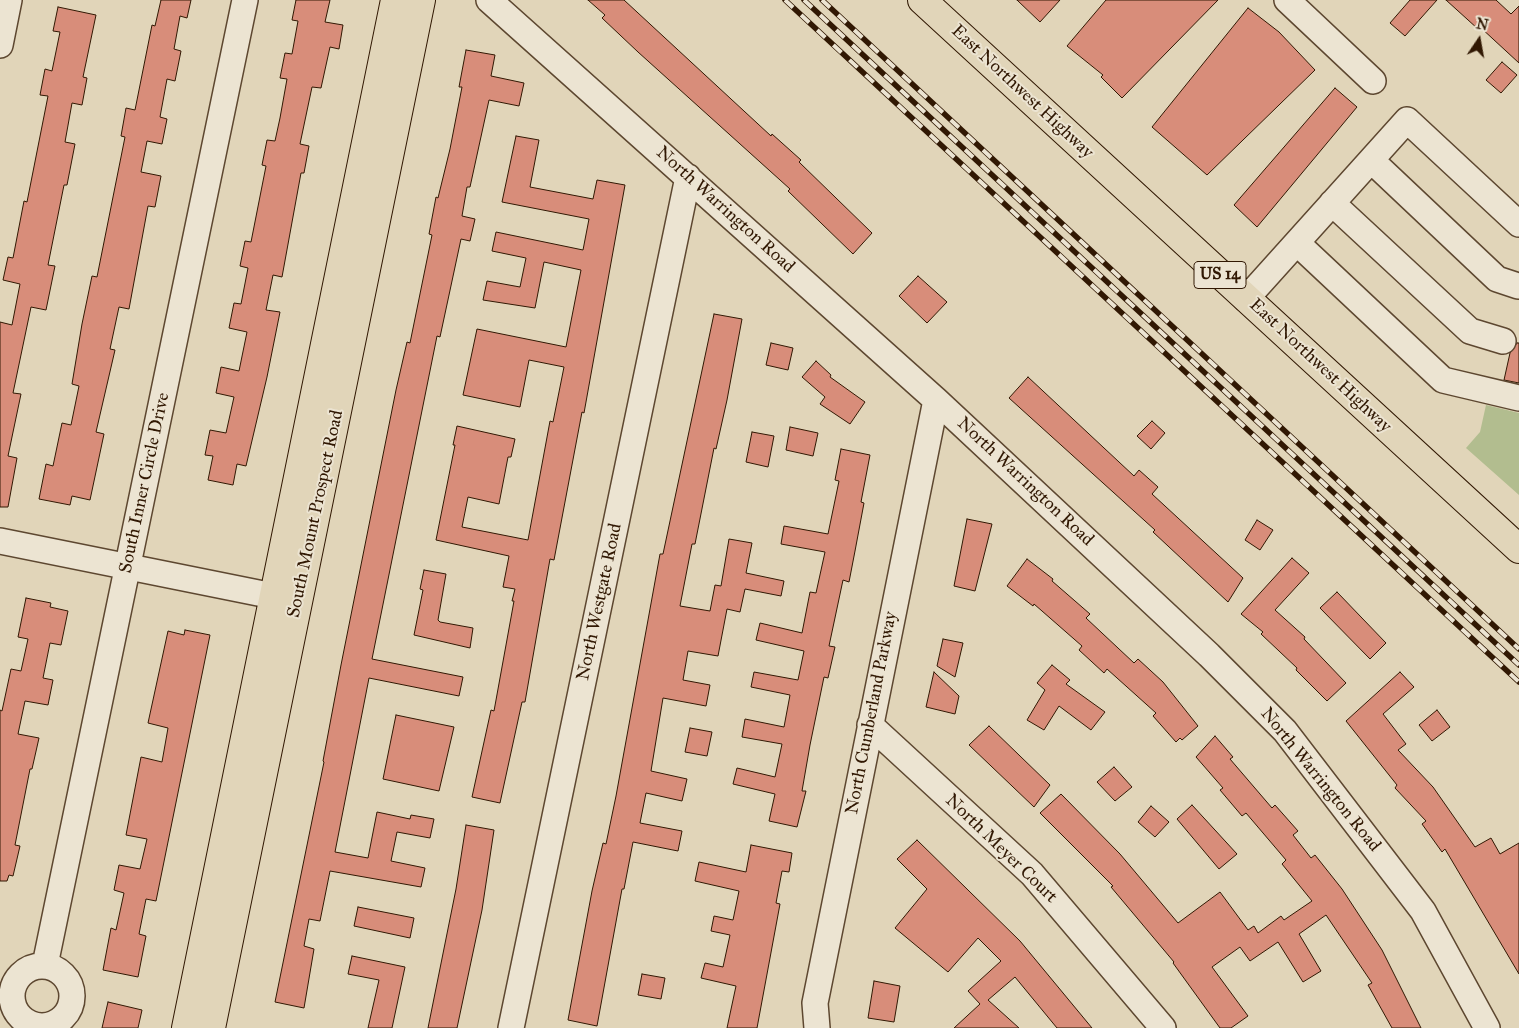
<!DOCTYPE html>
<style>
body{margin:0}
#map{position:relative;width:1519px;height:1028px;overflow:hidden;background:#e1d5b9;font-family:"IM FELL Great Primer",serif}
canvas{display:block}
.north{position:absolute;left:1454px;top:15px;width:50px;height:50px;-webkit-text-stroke:4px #ece4d2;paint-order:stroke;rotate:12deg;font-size:14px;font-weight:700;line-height:20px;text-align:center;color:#311803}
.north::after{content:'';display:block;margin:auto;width:18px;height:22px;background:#311803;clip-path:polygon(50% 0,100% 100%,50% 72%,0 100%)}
</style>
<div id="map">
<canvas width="1519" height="1028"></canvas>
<div class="north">N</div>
</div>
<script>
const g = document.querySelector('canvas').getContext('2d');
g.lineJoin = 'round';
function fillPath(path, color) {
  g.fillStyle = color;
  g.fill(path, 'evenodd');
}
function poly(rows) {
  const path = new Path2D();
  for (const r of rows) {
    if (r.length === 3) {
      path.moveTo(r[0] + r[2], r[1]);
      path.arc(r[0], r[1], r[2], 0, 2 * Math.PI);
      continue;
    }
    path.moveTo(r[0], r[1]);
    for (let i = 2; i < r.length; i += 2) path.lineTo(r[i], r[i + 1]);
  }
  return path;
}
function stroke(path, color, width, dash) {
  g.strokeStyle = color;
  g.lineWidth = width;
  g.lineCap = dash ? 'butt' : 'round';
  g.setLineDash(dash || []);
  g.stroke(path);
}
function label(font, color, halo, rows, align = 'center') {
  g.font = font + ' "IM FELL Great Primer",serif';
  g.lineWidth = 4;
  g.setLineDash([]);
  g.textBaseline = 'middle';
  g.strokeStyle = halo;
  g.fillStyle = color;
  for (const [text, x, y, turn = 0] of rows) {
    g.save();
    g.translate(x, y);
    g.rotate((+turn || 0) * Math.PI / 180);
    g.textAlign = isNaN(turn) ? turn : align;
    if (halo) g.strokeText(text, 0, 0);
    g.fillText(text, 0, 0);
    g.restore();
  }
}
const green = poly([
 [1486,405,1519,413,1519,495,1466,448,1480,432]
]);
const building = poly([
 [161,0,191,0,187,18,180,16,174,49,181,51,175,81,167,79,160,117,167,119,162,144,147,141,141,172,161,176,155,207,148,206,129,309,119,307,110,349,115,350,96,432,104,434,90,500,72,496,70,505,39,499,46,464,53,466,62,423,71,425,79,386,72,384,82,324,92,276,97,277,125,137,121,136,126,108,135,110,152,25,155,26,161,0],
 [296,0,330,0,325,22,343,25,339,49,330,47,321,88,312,87,300,144,309,146,304,173,301,173,282,277,273,275,266,310,280,312,267,377,246,466,237,464,233,485,208,480,213,456,205,455,210,430,226,433,234,397,216,393,221,367,239,371,247,332,229,328,234,303,241,304,248,268,240,266,245,241,251,242,266,166,262,165,267,140,275,141,280,118,287,79,280,78,285,53,292,54,298,21,292,20,296,0],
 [588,0,624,0,771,136,772,134,801,160,799,162,872,233,853,254,788,191,790,189,638,52,602,18,605,15,588,0],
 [1017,0,1060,0,1040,22,1017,0],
 [1106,0,1218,0,1122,98,1101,77,1103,75,1067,46,1106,0],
 [1410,0,1437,0,1405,36,1390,23,1410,0],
 [1446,0,1496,0,1511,14,1519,6,1519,63,1480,27,1478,29,1446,0],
 [58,7,96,15,83,77,87,78,82,105,72,103,65,142,75,144,67,185,64,185,48,265,55,266,46,310,31,307,13,393,21,394,8,456,17,458,8,507,0,507,0,322,12,325,20,284,3,280,8,257,13,258,24,201,27,202,48,96,40,95,45,69,52,71,60,32,53,31,58,7],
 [1248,8,1279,32,1315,70,1207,175,1152,127,1248,8],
 [466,50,495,55,491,76,524,83,519,106,489,100,470,187,467,187,462,216,475,219,470,241,461,239,440,337,437,336,372,659,463,677,459,696,369,678,335,852,368,858,377,812,410,819,411,815,434,819,430,838,397,832,391,861,425,868,421,887,330,871,320,921,309,919,304,946,314,949,304,1008,275,1002,324,762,323,761,341,665,396,390,407,342,410,343,432,235,429,234,436,197,438,198,450,149,462,87,459,87,466,50],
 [1502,62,1517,75,1501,93,1486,80,1502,62],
 [1335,88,1357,107,1257,227,1234,205,1335,88],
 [516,136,539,140,530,187,593,199,597,180,625,185,584,413,582,412,554,560,550,559,525,702,522,702,500,803,472,797,491,710,494,711,514,601,512,601,515,589,503,587,509,556,436,540,455,445,453,445,457,426,515,439,511,457,508,457,499,504,468,497,462,527,528,540,550,421,553,422,564,367,529,360,520,407,463,395,477,329,566,347,581,270,544,262,535,308,483,300,487,281,520,287,526,258,492,251,496,232,583,250,589,219,502,202,516,136],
 [918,276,947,302,927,323,899,296,918,276],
 [714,314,742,319,727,400,716,449,714,448,695,544,692,544,680,606,710,611,715,585,721,586,729,539,752,543,746,573,784,581,781,596,745,589,740,612,727,609,718,656,688,651,683,680,710,685,706,706,663,698,651,771,687,779,682,801,646,793,640,823,682,831,678,851,633,842,624,889,622,889,597,1026,568,1020,592,891,603,843,606,844,616,796,660,554,663,554,714,314],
 [771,343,793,348,788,370,766,365,771,343],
 [1517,343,1519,343,1519,383,1504,380,1510,353,1517,343],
 [816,361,831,375,830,377,865,402,850,424,820,404,825,397,802,377,816,361],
 [1028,377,1134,476,1139,470,1158,487,1152,494,1243,578,1228,602,1153,532,1155,530,1009,398,1028,377],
 [1152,421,1165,433,1151,449,1137,436,1152,421],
 [790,427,818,433,813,456,786,450,790,427],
 [752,432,774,436,768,467,746,462,752,432],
 [841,449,870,455,861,502,864,503,855,551,849,582,843,580,829,646,835,647,828,678,824,677,810,745,802,791,806,791,797,827,769,821,775,794,733,784,737,768,775,777,782,744,742,737,745,719,784,727,790,695,751,687,754,672,798,680,804,651,756,640,760,623,802,633,810,592,816,593,825,552,781,544,784,526,828,534,839,481,835,480,841,449],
 [967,519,992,524,975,591,954,586,967,519],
 [1257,520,1273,530,1260,550,1245,540,1257,520],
 [1292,558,1309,573,1275,610,1305,637,1304,639,1346,683,1327,701,1296,670,1297,668,1261,634,1263,632,1241,614,1292,558],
 [1027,559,1053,579,1052,581,1090,614,1086,618,1134,663,1138,659,1163,682,1198,726,1182,740,1180,738,1176,742,1153,716,1156,713,1107,669,1104,673,1079,650,1082,646,1034,604,1033,606,1007,586,1027,559],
 [424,570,446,574,438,620,440,622,473,628,470,648,414,635,423,590,420,589,424,570],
 [1337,592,1386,643,1370,659,1320,608,1337,592],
 [26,598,51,603,50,607,68,611,61,645,50,643,43,678,53,680,48,705,25,701,18,734,39,738,32,769,30,769,15,845,20,846,13,876,9,875,7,881,0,881,0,710,2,711,11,669,21,671,28,639,18,637,26,598],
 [185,630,210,635,156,901,146,899,139,934,146,936,138,977,103,970,111,928,116,930,124,893,114,890,119,865,140,869,147,839,126,835,141,757,162,762,168,728,148,723,168,631,184,635,185,630],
 [943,639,963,643,955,677,937,666,943,639],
 [1052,665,1070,680,1066,684,1105,712,1091,730,1059,706,1044,730,1027,720,1045,690,1037,683,1052,665],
 [934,672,959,696,955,714,926,707,934,672],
 [1400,672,1414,687,1383,714,1406,744,1398,750,1433,787,1475,847,1491,838,1500,854,1519,843,1519,974,1445,849,1442,852,1422,824,1426,821,1395,788,1397,785,1346,721,1400,672],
 [1437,710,1450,727,1432,741,1419,725,1437,710],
 [396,715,454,727,439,791,383,779,396,715],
 [989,726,1050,785,1034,807,969,745,989,726],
 [690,728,712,732,707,756,685,752,690,728],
 [1215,736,1233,757,1230,759,1272,808,1275,805,1298,831,1293,835,1311,858,1315,855,1342,889,1382,950,1421,1028,1392,1028,1368,985,1372,983,1326,915,1299,934,1321,971,1303,982,1278,942,1250,961,1240,947,1212,967,1248,1016,1231,1028,1220,1028,1173,963,1174,962,1111,887,1113,886,1040,813,1061,794,1120,854,1178,923,1220,892,1248,930,1254,926,1258,933,1281,916,1284,920,1312,901,1282,864,1286,860,1246,813,1242,816,1220,790,1223,788,1196,757,1215,736],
 [1114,767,1132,787,1115,801,1097,782,1114,767],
 [1192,805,1237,854,1219,869,1177,819,1192,805],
 [1151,806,1169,822,1155,837,1138,822,1151,806],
 [466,825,494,830,482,910,457,1028,428,1028,456,889,466,825],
 [917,840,1020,941,1092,1028,1057,1028,1015,977,988,1000,1019,1028,954,1028,980,1004,968,991,1001,961,978,938,948,972,895,928,927,889,897,859,917,840],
 [751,845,792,853,789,872,782,871,776,903,780,904,757,1028,727,1028,736,986,701,978,705,963,723,967,730,935,711,931,714,916,733,920,739,891,695,881,699,862,746,872,751,845],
 [358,907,414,918,410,938,354,926,358,907],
 [352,956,405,967,392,1028,368,1028,379,980,348,974,352,956],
 [642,974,665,978,661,999,638,995,642,974],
 [874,981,900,986,894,1022,868,1018,874,981],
 [108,1002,142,1010,138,1028,102,1028,108,1002]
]);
const minor = poly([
 [489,0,936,400,1209,655,1285,731,1423,911,1487,1028],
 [1287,0,1373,81],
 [0,45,9,0],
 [1371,160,1497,279,1518,286],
 [1332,203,1470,331,1503,341],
 [1297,243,1443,380,1519,398],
 [1246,299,1407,120,1519,224],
 [0,541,293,600],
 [870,725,1032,874,1163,1028],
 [45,965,245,0],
 [42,996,30],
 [511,1028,688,177],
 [817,1028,815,1003,936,400]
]);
const major = poly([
 [922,0,1519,549],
 [186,1028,395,0],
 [211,1028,421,0]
]);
const rail = poly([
 [785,0,1519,682],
 [804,0,1519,665],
 [822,0,1519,649]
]);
const shields = [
 [1220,275,52]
];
const shieldNames = [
 ["US 14",1220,275]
];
const streetNames = [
 ["East Northwest Highway",1022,92,43],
 ["North Warrington Road",725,210,42],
 ["East Northwest Highway",1320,366,43],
 ["North Warrington Road",1025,482,43],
 ["South Inner Circle Drive",145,483,-78],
 ["South Mount Prospect Road",316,514,-78],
 ["North Westgate Road",600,602,-78],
 ["North Cumberland Parkway",872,713,-79],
 ["North Warrington Road",1320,780,51],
 ["North Meyer Court",1001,849,44]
];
fillPath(green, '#b2bd8f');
fillPath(building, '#d88d7a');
stroke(building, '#311803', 1);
stroke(minor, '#5d4730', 28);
stroke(major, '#311803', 30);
stroke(minor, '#ece4d2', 25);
stroke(major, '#e1d5b9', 28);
stroke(rail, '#311803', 5.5);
stroke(rail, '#ece4d2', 4, [11]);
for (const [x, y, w] of shields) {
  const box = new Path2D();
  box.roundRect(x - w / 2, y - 13.5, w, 27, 4);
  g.fillStyle = '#ece4d2';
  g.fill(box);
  stroke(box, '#311803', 1);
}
label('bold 16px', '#311803', null, shieldNames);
label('18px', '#311803', '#ece4d2', streetNames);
</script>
